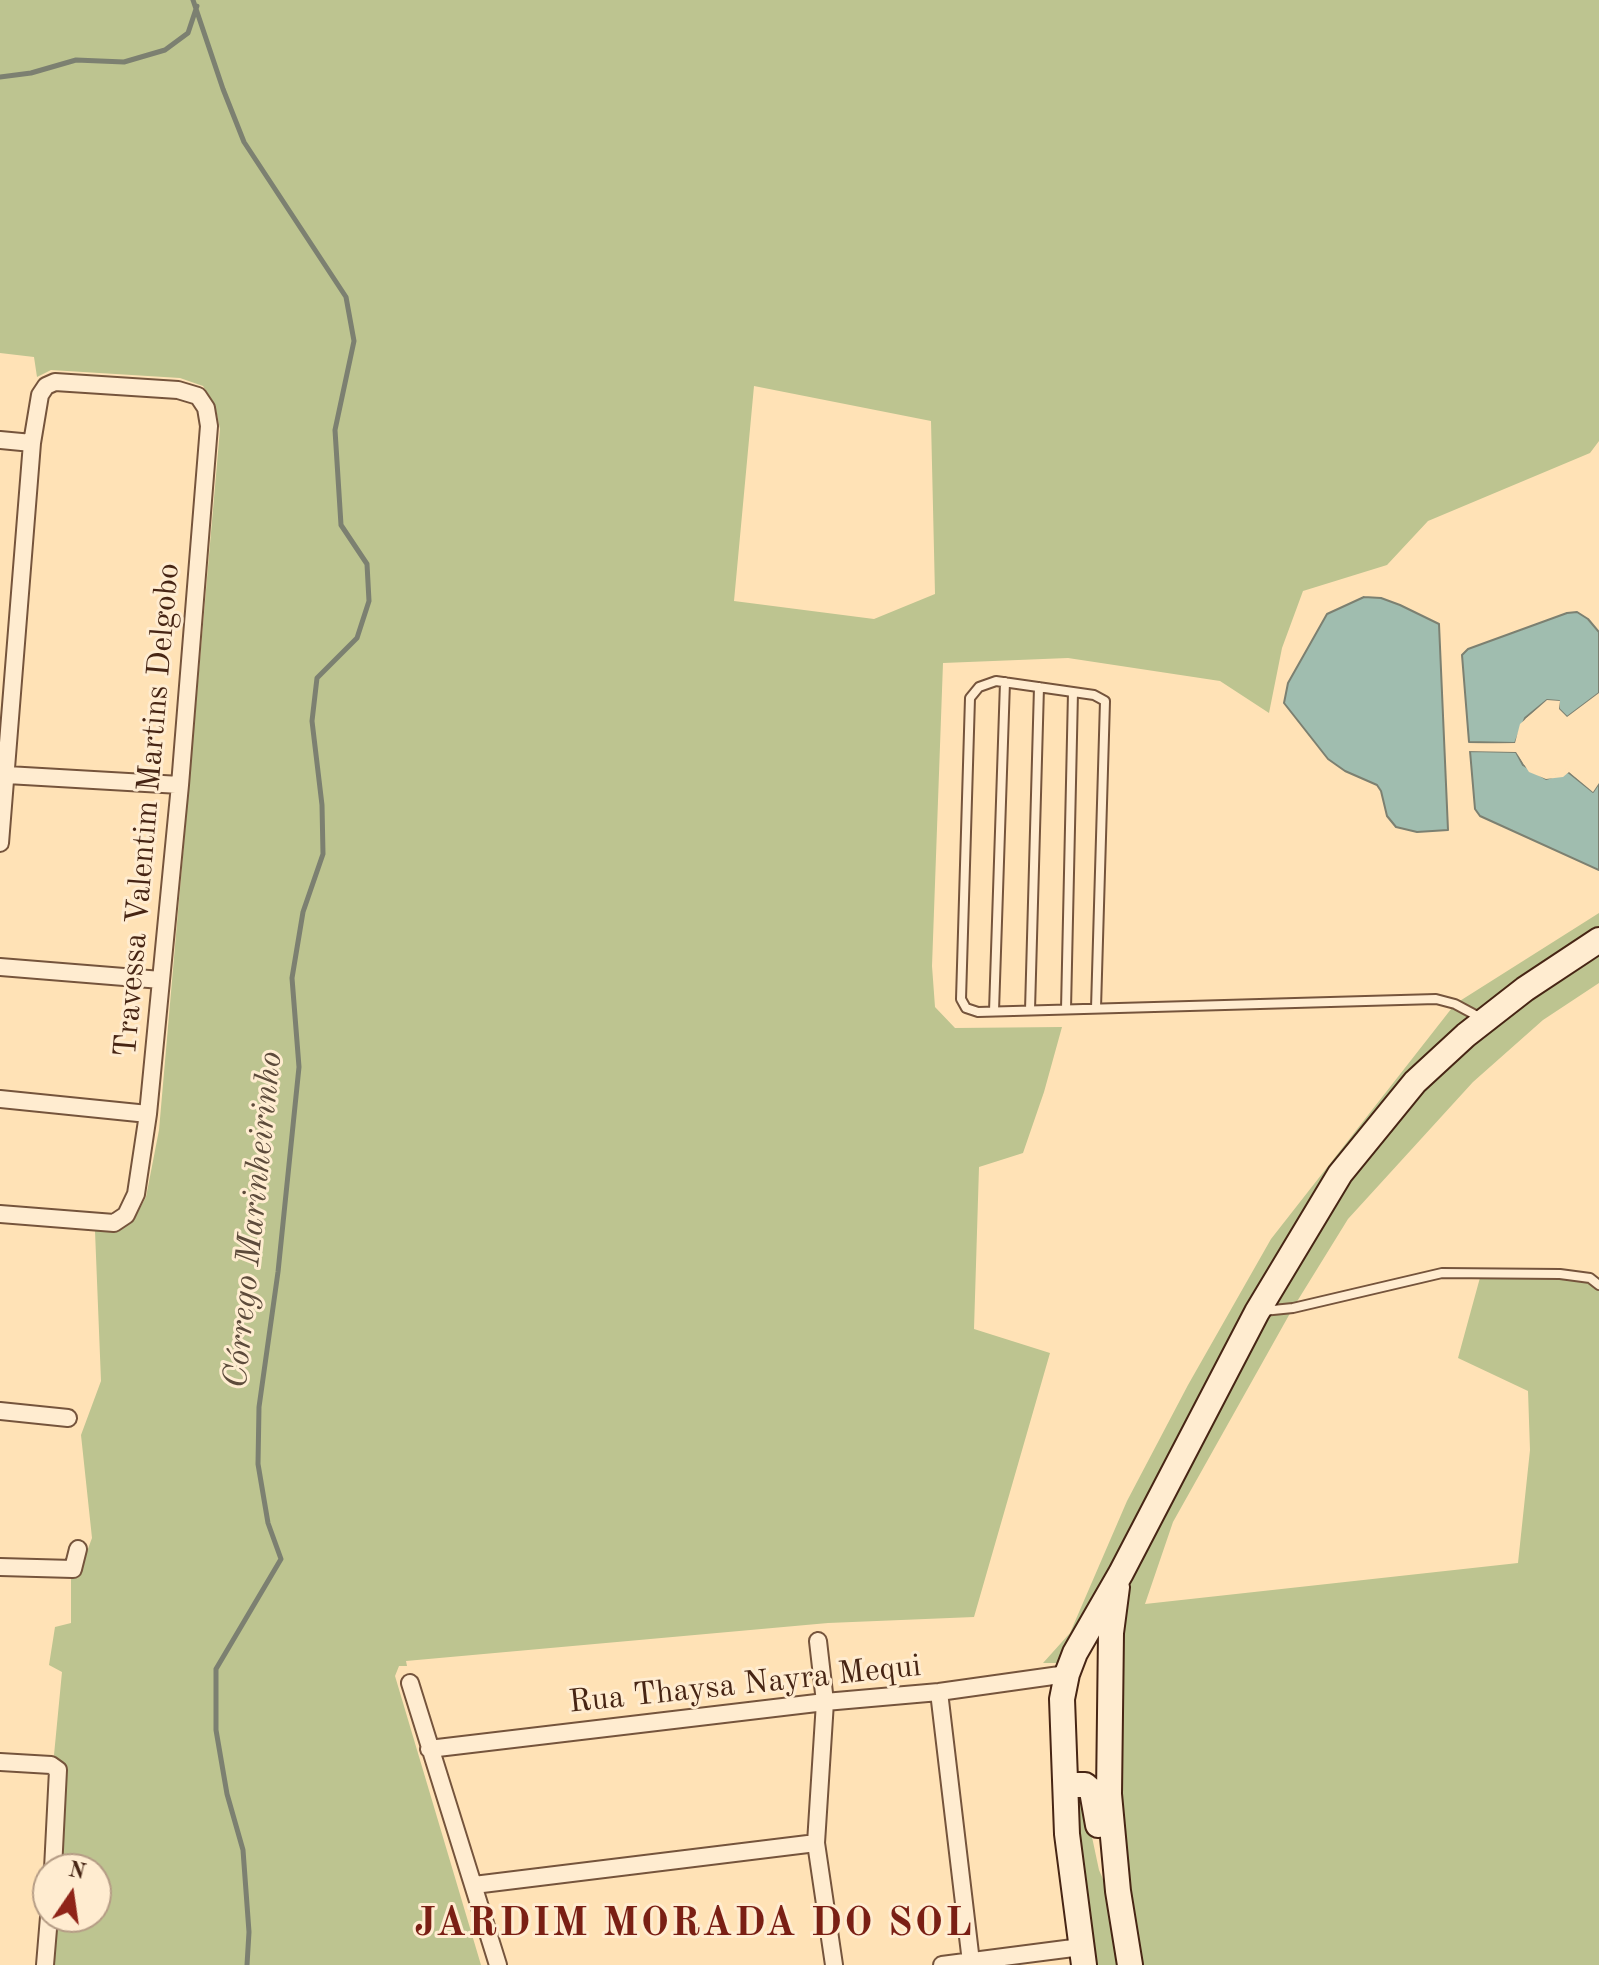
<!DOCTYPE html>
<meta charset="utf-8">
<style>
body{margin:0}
#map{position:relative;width:1599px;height:1965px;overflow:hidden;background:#ffe2b6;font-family:"Old Standard TT",serif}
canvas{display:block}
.north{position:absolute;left:32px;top:1853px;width:80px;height:80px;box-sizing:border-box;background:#ffecd0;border:2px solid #b59c85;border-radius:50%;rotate:13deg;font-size:22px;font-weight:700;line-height:32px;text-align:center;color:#472514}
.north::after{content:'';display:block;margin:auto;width:28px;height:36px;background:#8f2418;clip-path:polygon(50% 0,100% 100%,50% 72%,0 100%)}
</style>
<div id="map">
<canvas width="1599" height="1965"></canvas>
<div class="north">N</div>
</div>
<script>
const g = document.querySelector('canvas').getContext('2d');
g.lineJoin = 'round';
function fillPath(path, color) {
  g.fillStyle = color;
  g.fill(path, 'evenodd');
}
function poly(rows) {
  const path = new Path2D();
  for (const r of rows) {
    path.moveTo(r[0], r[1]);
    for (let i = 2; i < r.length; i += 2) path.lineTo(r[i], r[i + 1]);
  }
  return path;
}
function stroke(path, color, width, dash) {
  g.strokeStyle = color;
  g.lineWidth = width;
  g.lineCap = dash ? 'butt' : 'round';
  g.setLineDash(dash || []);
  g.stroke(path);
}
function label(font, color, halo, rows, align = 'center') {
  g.font = font + ' "Old Standard TT",serif';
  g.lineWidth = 6;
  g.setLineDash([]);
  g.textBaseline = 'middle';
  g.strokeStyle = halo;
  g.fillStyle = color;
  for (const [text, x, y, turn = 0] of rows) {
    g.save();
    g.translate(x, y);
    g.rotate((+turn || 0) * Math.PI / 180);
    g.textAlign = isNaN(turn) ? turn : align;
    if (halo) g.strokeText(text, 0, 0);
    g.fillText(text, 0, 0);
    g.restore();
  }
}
const green = poly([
 [0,0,1599,0,1599,441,1590,453,1428,521,1387,565,1303,591,1282,648,1269,713,1220,681,1068,658,943,663,932,966,935,1007,955,1028,1062,1027,1044,1092,1023,1153,979,1167,974,1329,1050,1353,974,1617,828,1623,406,1661,407,1666,399,1666,395,1676,481,1965,53,1965,56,1917,96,1917,96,1869,59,1869,66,1769,61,1761,54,1755,62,1672,49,1665,55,1627,71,1623,71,1578,79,1573,92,1538,81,1435,101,1381,95,1231,118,1230,134,1219,146,1197,159,1130,220,429,215,405,203,386,180,378,51,370,37,377,34,357,0,353],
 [754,386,931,421,935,594,874,619,734,601],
 [1599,913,1599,932,1411,1078,1061,1663,1043,1663,1070,1633,1127,1501,1188,1385,1271,1239,1455,1004],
 [1599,946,1599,983,1543,1020,1473,1082,1348,1219,1293,1308,1173,1522,1145,1604,1518,1563,1530,1450,1528,1391,1458,1358,1481,1274,1590,1278,1599,1285,1599,1965,1135,1965,1121,1889,1120,1594,1265,1311,1346,1177,1388,1125,1473,1041],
 [1075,1791,1087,1799,1092,1837,1099,1870,1109,1893,1119,1965,1098,1965,1091,1943,1071,1799]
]);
const water = poly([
 [1364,597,1381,598,1400,605,1439,624,1448,830,1417,832,1396,827,1387,816,1381,791,1377,785,1345,771,1328,759,1284,703,1288,683,1327,614,1364,597],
 [1577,612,1588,619,1599,632,1599,693,1567,717,1559,709,1559,701,1547,700,1525,718,1515,743,1469,742,1462,655,1468,649,1567,613,1577,612],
 [1470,751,1516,752,1523,765,1546,779,1568,772,1593,792,1599,783,1599,870,1480,816,1475,809,1470,751]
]);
const pier = poly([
 [1599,693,1599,698,1568,721,1556,711,1555,705,1548,704,1524,726,1517,747,1469,746,1465,744,1515,743,1520,724,1547,700,1560,701,1559,709,1567,717],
 [1470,747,1518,748,1526,763,1539,773,1554,775,1569,768,1592,786,1599,779,1599,783,1593,792,1569,772,1563,777,1546,779,1529,772,1516,752,1466,751]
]);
const stream = poly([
 [193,0,223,89,244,142,346,297,354,341,335,430,341,525,367,564,369,601,357,638,317,678,312,721,322,805,323,854,303,912,292,978,299,1067,278,1272,259,1407,258,1464,268,1523,281,1559,216,1669,216,1730,227,1794,243,1850,249,1932,247,1965],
 [0,77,31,73,76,60,124,62,165,50,188,33,197,6]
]);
const service = poly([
 [1096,1008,1105,701,1094,695,996,681,979,687,970,698,961,999,966,1008,978,1012,1436,999,1455,1004,1481,1018],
 [1066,1009,1073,692],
 [1030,1010,1039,687],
 [994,1011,1005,682],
 [1263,1311,1293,1308,1442,1273,1560,1274,1590,1278,1599,1285]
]);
const minor = poly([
 [0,440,32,443],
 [7,775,180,785],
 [0,843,32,443,40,395,46,386,55,382,178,390,198,396,206,408,209,426,180,785,148,1114,136,1194,126,1215,114,1223,0,1214],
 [0,967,161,980],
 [0,1099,148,1114],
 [0,1411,68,1418],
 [0,1567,73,1569,78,1549],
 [818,1641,825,1702,816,1843,834,1965],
 [410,1683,498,1965],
 [939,1692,971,1962],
 [429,1749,825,1702,939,1692,1067,1674],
 [0,1762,51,1765,58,1770,53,1869],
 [474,1885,816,1843],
 [45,1965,49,1917],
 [942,1965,1081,1947]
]);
const secondary = poly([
 [1117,1587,1111,1633,1109,1794,1118,1891,1130,1965],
 [1067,1785,1085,1785,1092,1791,1098,1825],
 [1084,1965,1067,1834,1062,1699,1067,1674,1075,1653,1121,1573,1257,1312,1340,1174,1415,1082,1466,1035,1525,989,1599,940]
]);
const streetNames = [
 ["Travessa Valentim Martins Delgobo",148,810,-85],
 ["Rua Thaysa Nayra Mequi",745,1685,-6]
];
const waterNames = [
 ["Córrego Marinheirinho",254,1220,-84]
];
const districtNames = [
 ["JARDIM MORADA DO SOL",694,1925]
];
fillPath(green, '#bdc490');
fillPath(water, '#a0bdaf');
stroke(water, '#7c8071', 2);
fillPath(pier, '#ffe2b6');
stroke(stream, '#7c8071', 5);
stroke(service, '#75543c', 12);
stroke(minor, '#75543c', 20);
stroke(secondary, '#472514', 28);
stroke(service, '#ffecd0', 8);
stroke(minor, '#ffecd0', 16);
stroke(secondary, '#ffecd0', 24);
label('32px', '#472514', '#ffecd0', streetNames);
label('italic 34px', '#5d4b3b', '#ffecd0', waterNames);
g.letterSpacing = '2px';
label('bold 40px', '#7a1f14', '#ffecd0', districtNames);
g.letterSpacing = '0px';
</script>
